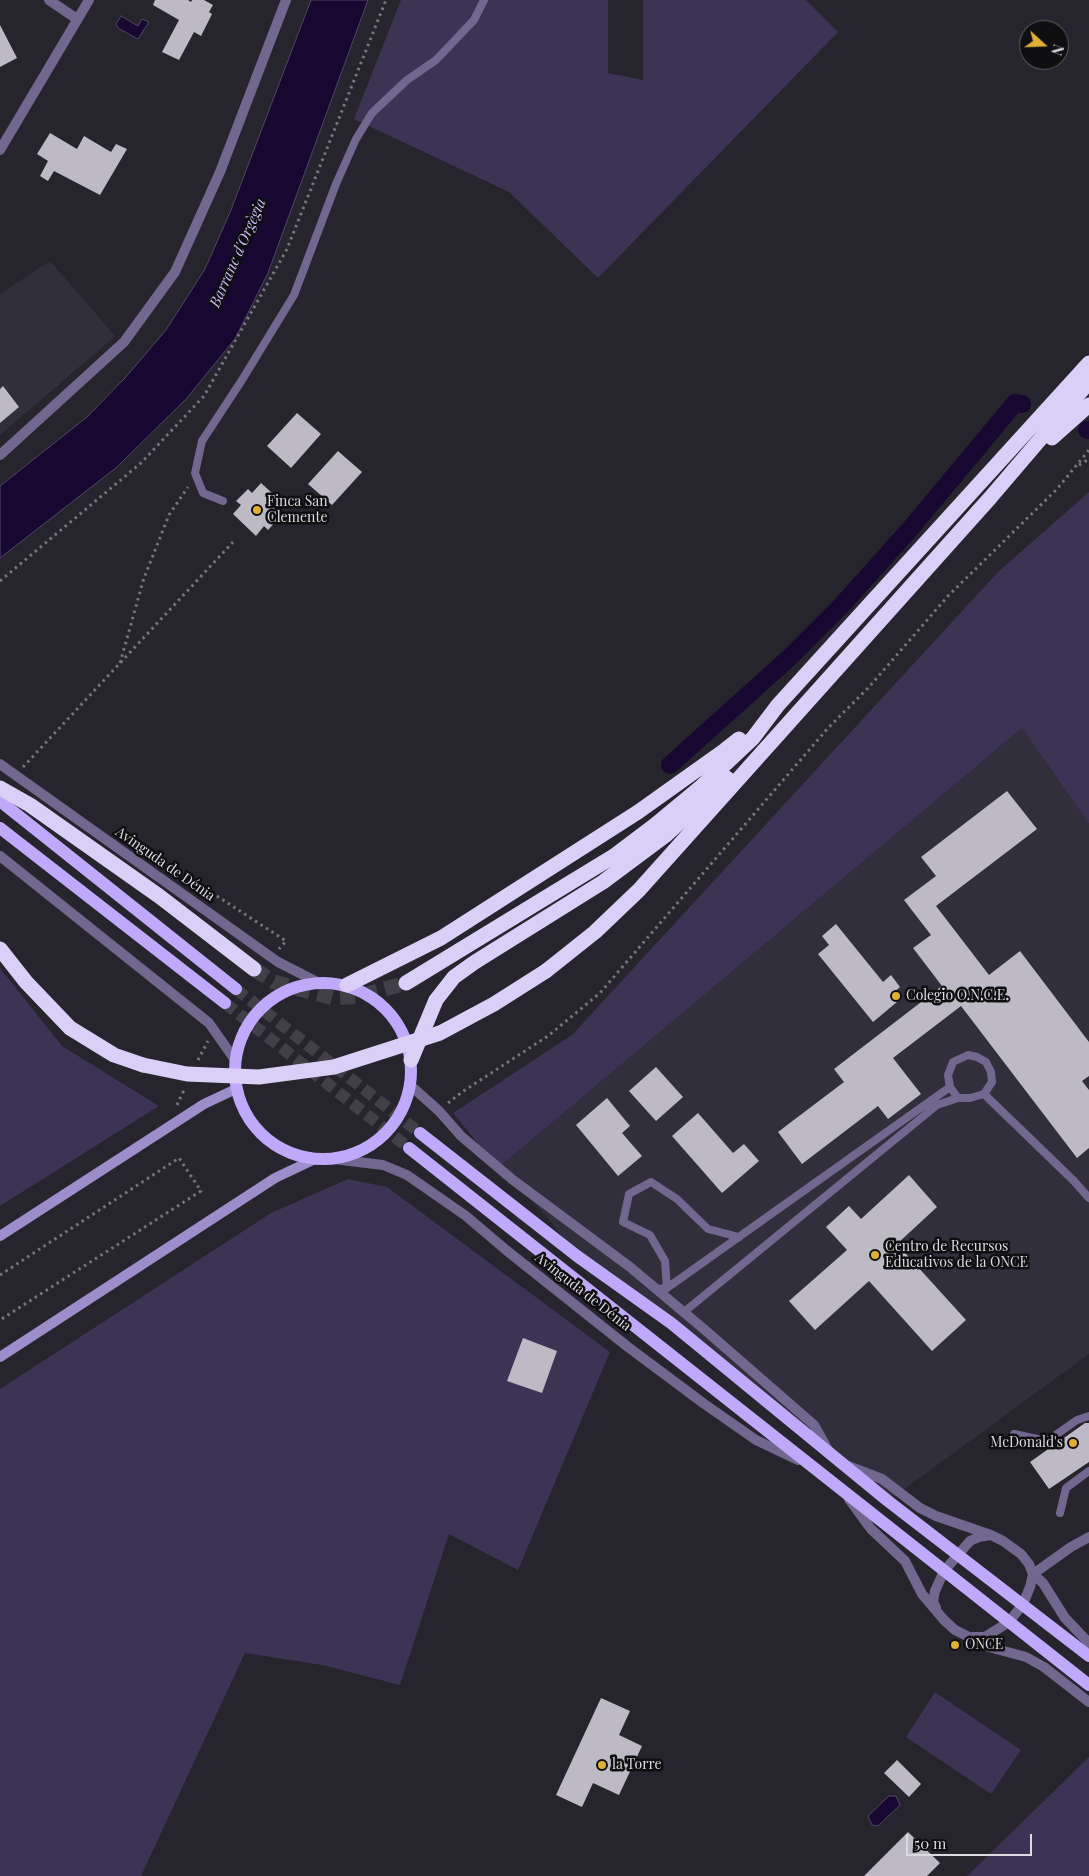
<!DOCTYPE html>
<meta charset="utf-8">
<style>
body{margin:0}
#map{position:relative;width:1089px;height:1876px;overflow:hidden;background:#26242c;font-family:"Playfair Display",serif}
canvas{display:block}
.north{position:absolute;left:1019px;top:20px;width:50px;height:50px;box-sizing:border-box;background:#0f0e11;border:1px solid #616064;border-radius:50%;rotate:110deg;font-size:14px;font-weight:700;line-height:20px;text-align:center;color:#dcdbe0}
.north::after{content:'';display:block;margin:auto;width:18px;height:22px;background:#dfb034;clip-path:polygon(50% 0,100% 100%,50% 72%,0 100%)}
.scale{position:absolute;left:906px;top:1834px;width:126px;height:22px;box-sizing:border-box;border:2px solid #dcdbe0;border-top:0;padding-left:6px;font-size:15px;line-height:18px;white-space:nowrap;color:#dcdbe0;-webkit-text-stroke:4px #0f0e11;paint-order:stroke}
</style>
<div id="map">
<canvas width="1089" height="1876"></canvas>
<div class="north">N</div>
<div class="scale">50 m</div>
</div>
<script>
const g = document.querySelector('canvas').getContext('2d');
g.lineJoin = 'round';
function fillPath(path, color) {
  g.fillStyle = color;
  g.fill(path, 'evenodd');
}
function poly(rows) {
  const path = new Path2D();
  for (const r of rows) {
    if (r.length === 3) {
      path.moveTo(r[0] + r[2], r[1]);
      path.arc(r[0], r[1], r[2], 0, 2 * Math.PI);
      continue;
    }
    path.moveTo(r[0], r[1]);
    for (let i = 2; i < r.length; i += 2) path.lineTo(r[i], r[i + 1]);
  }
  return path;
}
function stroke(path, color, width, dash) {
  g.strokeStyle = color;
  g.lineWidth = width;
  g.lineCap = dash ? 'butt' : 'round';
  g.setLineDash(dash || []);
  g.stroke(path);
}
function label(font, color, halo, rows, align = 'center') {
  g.font = font + ' "Playfair Display",serif';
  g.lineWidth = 5;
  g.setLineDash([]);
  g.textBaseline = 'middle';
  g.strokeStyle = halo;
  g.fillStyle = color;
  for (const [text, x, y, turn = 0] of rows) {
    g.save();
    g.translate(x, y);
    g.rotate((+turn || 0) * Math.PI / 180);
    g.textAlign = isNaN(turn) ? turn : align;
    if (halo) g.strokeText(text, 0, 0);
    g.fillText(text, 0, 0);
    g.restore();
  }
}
const built = poly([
 [50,261,115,336,0,435,0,294],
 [1022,728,1089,824,1089,1354,888,1501,577,1256,551,1222,513,1180,498,1168]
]);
const green = poly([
 [401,0,608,0,608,73,643,80,643,0,806,0,838,32,598,278,509,192,354,119],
 [1089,492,1089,824,1022,728,498,1168,453,1113,572,1035,998,572],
 [0,968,62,1046,159,1106,0,1206],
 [348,1179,387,1187,610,1352,518,1570,449,1534,400,1685,322,1665,245,1653,141,1876,0,1876,0,1389,271,1213],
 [935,1692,1021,1750,991,1794,906,1737],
 [1089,1757,1089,1876,967,1876]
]);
const water = poly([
 [311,0,368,0,268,273,235,339,186,399,117,467,0,558,0,486,87,417,125,378,166,330,205,269,231,210,311,0],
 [121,16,138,26,142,19,149,22,138,39,118,28,116,24,121,16],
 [889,1796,896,1796,900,1805,878,1826,872,1825,868,1816,889,1796]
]);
const canal = poly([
 [1087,430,1089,430],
 [670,765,789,658,841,606,910,529,1015,403,1022,404]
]);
const building = poly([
 [155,0,188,0,191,2,192,0,204,0,213,5,209,12,212,14,201,36,194,32,179,60,162,52,179,20,153,5],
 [0,25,17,58,0,67],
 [50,133,77,149,84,136,111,152,116,144,127,149,100,195,54,171,48,181,40,176,48,161,37,154],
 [3,386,19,407,0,423,0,389],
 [297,413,321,434,291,468,267,446],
 [338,451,362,472,332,505,308,484],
 [261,483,284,504,274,514,279,518,268,530,264,526,256,536,233,514,241,505,236,501,248,489,252,493],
 [1007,791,1037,829,936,906,989,975,1020,951,1089,1042,1089,1076,1082,1081,1089,1090,1089,1148,1077,1158,961,1006,893,1058,921,1094,888,1119,878,1106,802,1164,778,1132,844,1082,834,1069,942,986,913,948,931,935,904,900,936,876,921,857],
 [836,924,883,982,891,975,900,987,891,995,897,1002,873,1022,818,954,829,945,822,936],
 [656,1067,683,1097,656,1121,629,1091],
 [607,1098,630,1126,622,1133,642,1156,618,1176,576,1125],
 [698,1113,733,1153,744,1144,759,1161,722,1193,672,1136],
 [909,1175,937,1207,897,1244,966,1320,932,1351,869,1281,815,1330,789,1301,847,1250,826,1227,849,1206,861,1219],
 [523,1338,557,1351,542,1393,507,1381],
 [1085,1423,1089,1423,1089,1462,1049,1489,1030,1462],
 [601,1698,630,1711,619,1735,642,1746,619,1795,593,1783,582,1807,556,1795],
 [897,1760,921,1784,909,1797,884,1773],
 [908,1832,940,1863,927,1876,864,1876]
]);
const primaryTunnel = poly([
 [236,989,420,1133],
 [225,1003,409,1148]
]);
const motorwayTunnel = poly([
 [254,969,274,982,333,998,361,996,406,983]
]);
const path = poly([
 [1079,465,1089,459],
 [0,581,141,463,204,396,287,249,386,0],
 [120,663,144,578,169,515,188,487],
 [23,767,233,542],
 [157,857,286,941,279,949],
 [198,1060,208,1041],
 [448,1103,462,1092,548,1036,600,993,828,728,869,687,948,596,1057,489,1089,450],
 [177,1105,185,1088],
 [0,1275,179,1158,201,1191,0,1320]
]);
const service = poly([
 [223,501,203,493,195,473,202,441,242,380,294,295,336,184,356,139,372,113,407,80,436,60,474,20,484,0],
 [984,1094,1074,1181,1089,1198],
 [667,1288,665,1261,650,1235,623,1222,629,1194,651,1182,677,1199,708,1229,739,1237],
 [656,1289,667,1288,950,1087],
 [684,1312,937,1105,958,1098,970,1098,984,1094,992,1082,991,1072,986,1062,977,1057,968,1055,953,1062,948,1075,950,1087,958,1098],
 [1014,1434,1047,1441,1077,1420,1089,1416],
 [1060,1513,1066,1488,1089,1471]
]);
const minor = poly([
 [49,0,77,19],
 [0,150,89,0],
 [0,455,124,342,175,272,220,172,286,0],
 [410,1085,439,1111,461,1136,513,1180,630,1267,705,1330,814,1425,828,1450],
 [333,1159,383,1165,407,1175,466,1216,506,1250,628,1347,703,1403,756,1440,798,1460],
 [848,1466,882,1479,920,1508,936,1516,991,1535,1003,1541,1021,1554,1029,1564,1033,1574,1043,1583,1065,1618,1089,1643],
 [849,1499,871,1529,905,1561,922,1594,944,1620,955,1630,989,1647,1026,1657,1044,1667,1089,1702],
 [1033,1574,1071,1547,1089,1537],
 [936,1608,933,1601,935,1591,944,1571,970,1541,979,1537,990,1535],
 [972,1637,985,1637,1009,1622,1023,1604,1030,1587,1033,1574]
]);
const tertiary = poly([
 [0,764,278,962,317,982],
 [0,856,209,1023,235,1060]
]);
const secondary = poly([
 [0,1236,204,1104,236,1089],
 [0,1357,275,1178,315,1159]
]);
const primary = poly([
 [0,801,236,989],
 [0,828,225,1003],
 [323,1071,88],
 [420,1133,577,1256,671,1323,888,1501,1089,1656],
 [409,1148,1089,1685]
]);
const motorway = poly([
 [1052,438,1089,405],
 [0,788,30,805,159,896,254,969],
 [0,949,26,982,70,1028,114,1055,143,1065],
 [546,971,595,932,639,890,990,498,1089,382],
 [406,983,614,856,655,825,702,786,753,738,778,705,1089,363],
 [347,985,441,938,638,812,725,750,739,739],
 [411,1060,436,1000,454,977,475,962,603,882,666,835,727,778]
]);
const motorwayBridge = poly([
 [143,1065,187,1074,259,1077,334,1067,440,1033,494,1004,546,971]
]);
const markers = [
 [257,510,5,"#dfb034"],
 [896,996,5,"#dfb034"],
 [875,1255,5,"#dfb034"],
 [1073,1443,5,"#dfb034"],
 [955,1645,5,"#dfb034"],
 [602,1765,5,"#dfb034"]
];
const poiNames = [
 ["Finca San",267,502],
 ["Clemente",267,518],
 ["Colegio O.N.C.E.",906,996],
 ["Centro de Recursos",885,1247],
 ["Educativos de la ONCE",885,1263],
 ["McDonald's",1063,1443,"right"],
 ["ONCE",965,1645],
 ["la Torre",612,1765]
];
const streetNames = [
 ["Avinguda de Dénia",165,864,35],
 ["Avinguda de Dénia",583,1292,38]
];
const waterNames = [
 ["Barranc d'Orgègia",238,253,-66]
];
fillPath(built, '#312f3b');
fillPath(green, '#3d3355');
fillPath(water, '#180831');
stroke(water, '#534766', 1);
stroke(canal, '#180831', 18);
fillPath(building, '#bdbac5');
stroke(primaryTunnel, '#413f47', 12, [12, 6]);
stroke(motorwayTunnel, '#413f47', 15, [15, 8]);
stroke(path, '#77767c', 3, [2.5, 4]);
stroke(service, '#72678e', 8);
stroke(minor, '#72678e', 10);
stroke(tertiary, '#72678e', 10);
stroke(secondary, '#9e8dcb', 10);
stroke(primary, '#c0a9fa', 12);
stroke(motorway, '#d9cff7', 15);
stroke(motorwayBridge, '#d9cff7', 15);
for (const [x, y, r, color] of markers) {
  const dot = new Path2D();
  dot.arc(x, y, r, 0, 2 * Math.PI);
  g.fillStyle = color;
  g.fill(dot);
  stroke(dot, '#0f0e11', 2);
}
label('14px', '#dcdbe0', '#0f0e11', poiNames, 'left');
label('14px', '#dcdbe0', '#0f0e11', streetNames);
label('italic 15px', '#cabaf6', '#0f0e11', waterNames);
</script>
